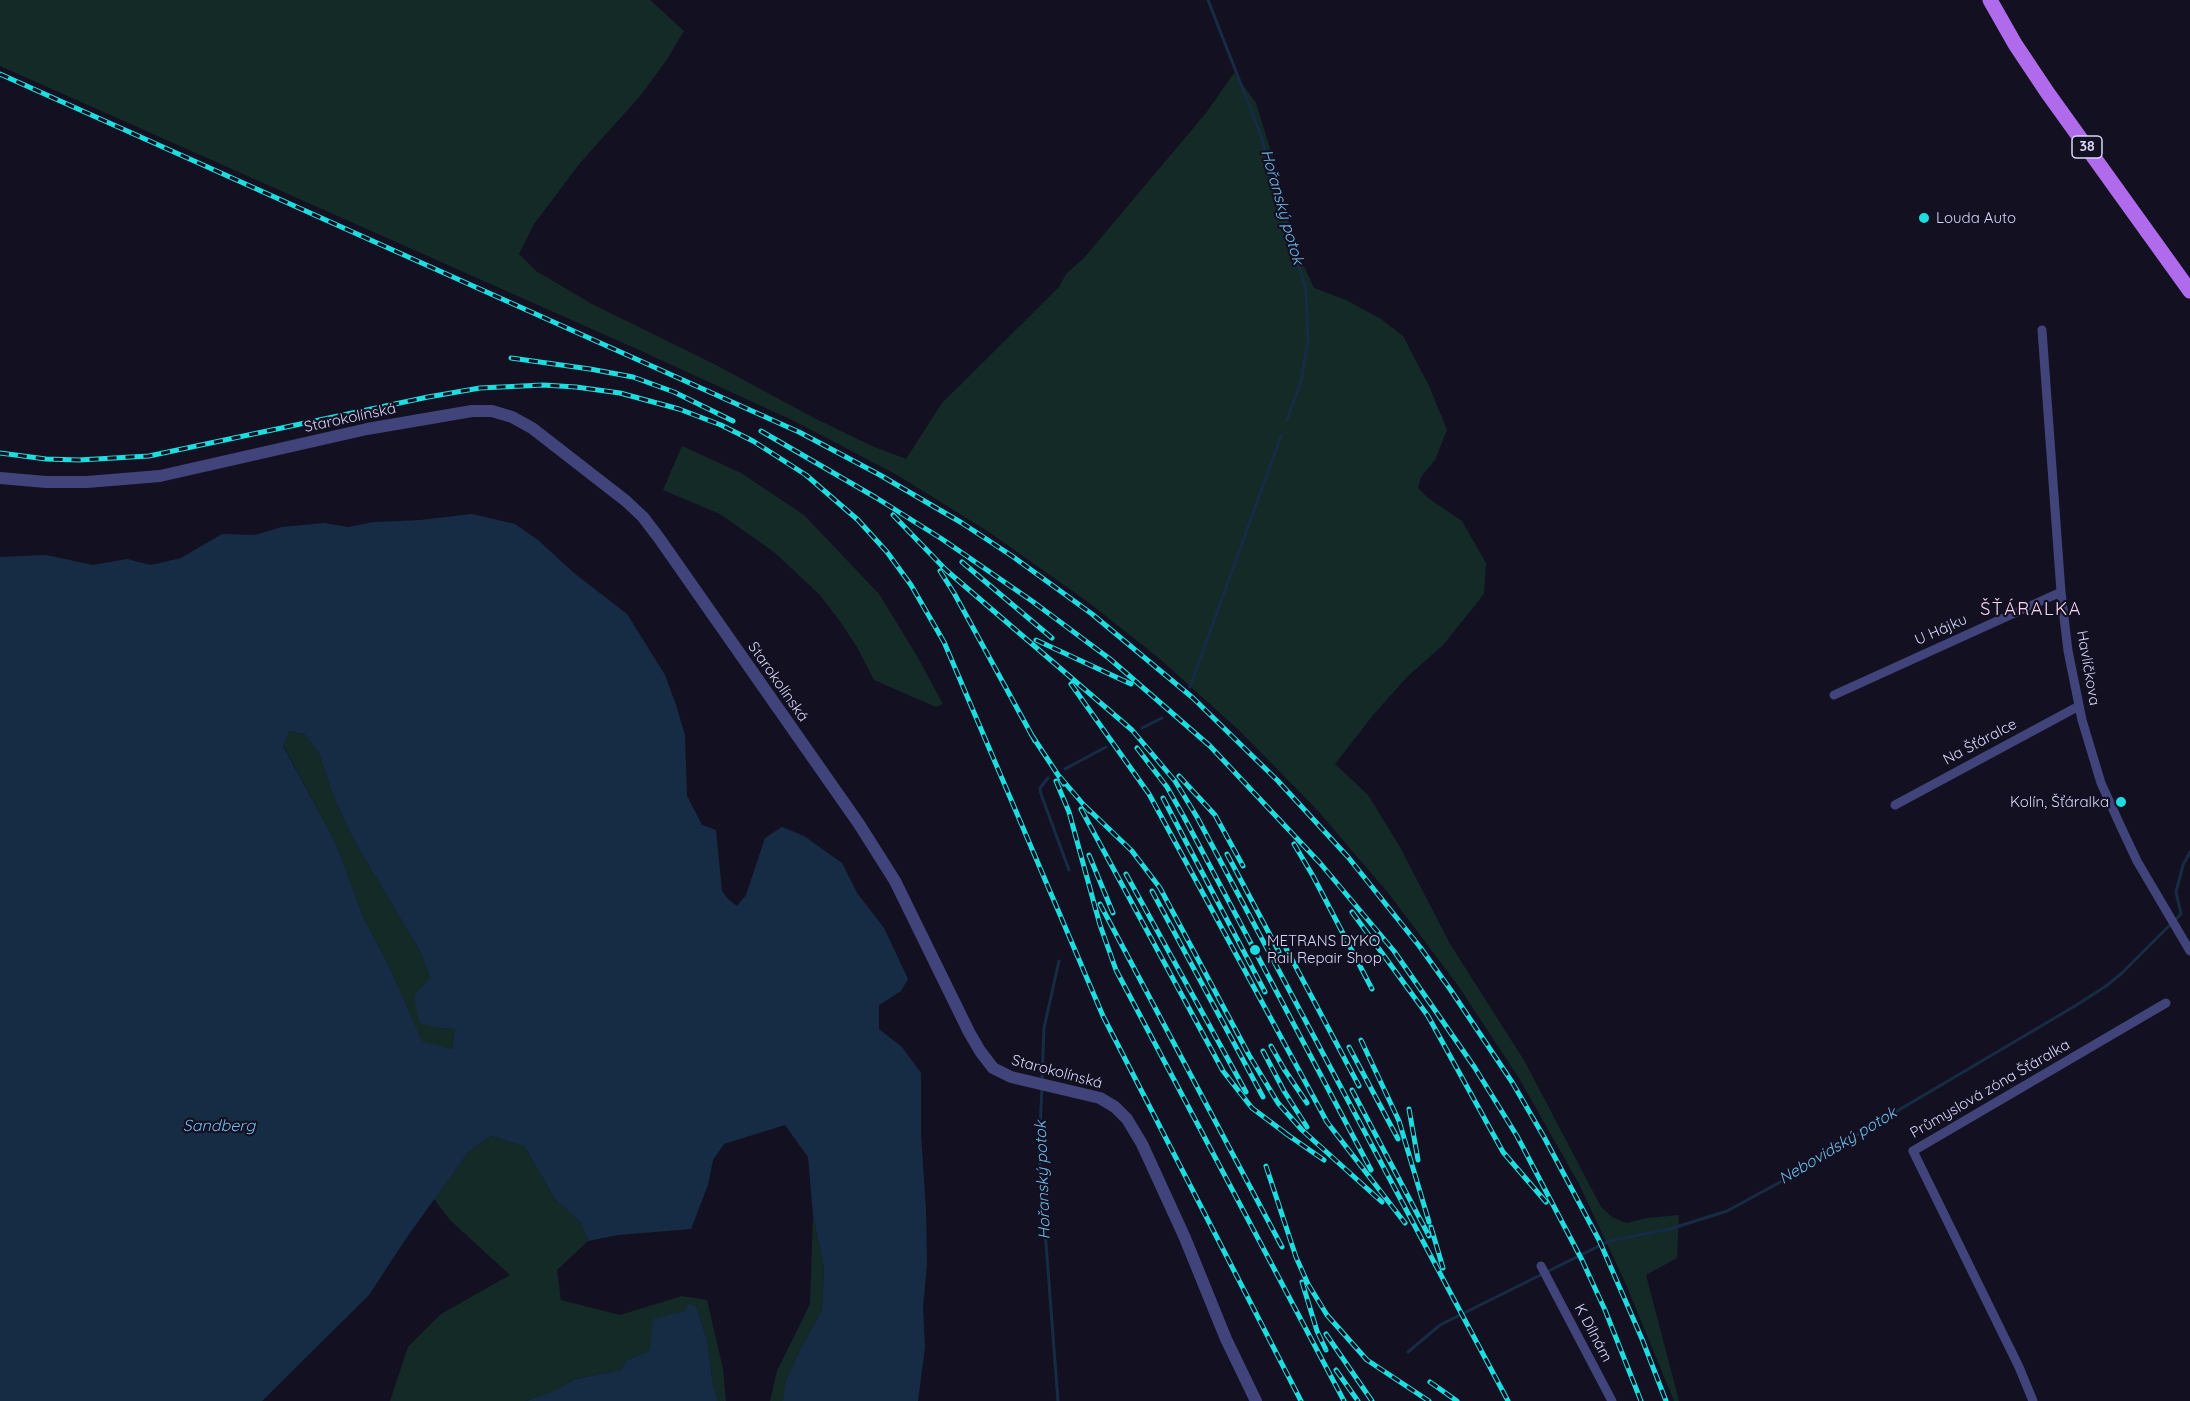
<!DOCTYPE html>
<meta charset="utf-8">
<style>
body{margin:0}
canvas{display:block;background:#121021}
</style>
<canvas width="2190" height="1401"></canvas>
<script>
const g = document.querySelector('canvas').getContext('2d');
g.lineJoin = 'round';
function fillPath(path, color) {
  g.fillStyle = color;
  g.fill(path, 'evenodd');
}
function poly(rows) {
  const path = new Path2D();
  for (const r of rows) {
    path.moveTo(r[0], r[1]);
    for (let i = 2; i < r.length; i += 2) path.lineTo(r[i], r[i + 1]);
  }
  return path;
}
function stroke(path, color, width, dash) {
  g.strokeStyle = color;
  g.lineWidth = width;
  g.lineCap = dash ? 'butt' : 'round';
  g.setLineDash(dash || []);
  g.stroke(path);
}
function label(font, color, halo, rows, align = 'center') {
  g.font = font + ' Quicksand,sans-serif';
  g.lineWidth = 4.5;
  g.setLineDash([]);
  g.textBaseline = 'middle';
  g.strokeStyle = halo;
  g.fillStyle = color;
  for (const [text, x, y, turn = 0] of rows) {
    g.save();
    g.translate(x, y);
    g.rotate((+turn || 0) * Math.PI / 180);
    g.textAlign = isNaN(turn) ? turn : align;
    if (halo) g.strokeText(text, 0, 0);
    g.fillText(text, 0, 0);
    g.restore();
  }
}
const green = poly([
 [0,0,650,0,684,31,666,61,640,96,580,163,534,224,519,254,536,271,592,304,714,364,816,419,872,446,906,459,942,403,1059,287,1066,274,1084,258,1206,113,1234,73,1256,103,1278,174,1294,244,1314,288,1346,300,1381,319,1403,336,1429,386,1447,430,1435,460,1421,477,1418,488,1428,498,1462,521,1486,563,1484,594,1443,645,1407,677,1373,715,1335,764,1368,795,1400,847,1450,944,1525,1062,1601,1207,1612,1217,1626,1223,1647,1218,1679,1215,1677,1258,1646,1275,1679,1401,1674,1401,1625,1282,1579,1184,1519,1078,1457,984,1389,894,1319,812,1242,733,1160,659,1088,602,989,532,897,475,844,447,792,420,639,350,0,66],
 [682,446,741,473,804,515,879,594,917,656,943,704,936,707,874,680,857,647,839,620,820,595,774,552,720,514,663,490],
 [288,731,304,734,319,753,332,792,352,837,421,953,430,978,438,1028,455,1029,452,1049,422,1042,386,960,364,919,335,841,283,745],
 [491,1136,524,1146,555,1199,580,1222,588,1241,557,1270,561,1300,620,1315,682,1296,707,1300,723,1369,726,1401,718,1401,713,1385,707,1340,696,1306,685,1311,653,1320,649,1351,627,1360,621,1370,575,1379,556,1390,526,1401,390,1401,408,1347,441,1314,510,1275,450,1220,434,1199,469,1151],
 [813,1215,824,1268,822,1310,802,1346,786,1380,784,1401,770,1401,777,1371,810,1304]
]);
const water = poly([
 [472,514,515,524,538,540,574,573,627,614,665,675,676,705,685,735,687,796,702,825,716,830,722,891,728,899,737,906,746,895,765,838,782,827,804,836,842,863,857,893,884,928,908,979,901,991,879,1005,879,1029,902,1047,921,1073,921,1134,926,1211,927,1264,923,1307,925,1347,918,1401,783,1401,786,1380,802,1346,822,1310,824,1268,813,1215,808,1157,785,1125,724,1144,713,1160,708,1185,691,1229,618,1235,588,1241,580,1222,555,1199,524,1146,491,1136,469,1151,407,1237,369,1295,262,1401,0,1401,0,557,46,555,93,565,127,559,151,565,181,558,222,534,255,535,282,527,324,523,348,527,374,522,420,520],
 [289,731,304,734,319,753,332,792,352,837,421,953,430,978,414,996,419,1023,438,1028,455,1029,452,1049,422,1041,386,960,364,919,335,841,283,746],
 [688,1304,696,1306,707,1340,713,1385,718,1401,526,1401,556,1390,575,1379,621,1370,627,1360,649,1351,653,1319,685,1311]
]);
const stream = poly([
 [1208,0,1260,133,1306,290,1308,340,1301,381,1287,420],
 [1190,687,1281,436],
 [1142,728,1162,718],
 [1065,769,1106,747],
 [1048,778,1040,788,1041,794,1069,870],
 [1042,1080,1044,1028,1059,961],
 [1042,1087,1039,1152,1058,1401],
 [1408,1352,1440,1325,1609,1241,1670,1229,1727,1211,1784,1180,1870,1127,2075,1006,2106,986,2122,973,2181,914,2176,892,2183,865,2190,852]
]);
const minor = poly([
 [2042,330,2061,592,2068,651,2082,720,2101,783,2121,827,2137,861,2190,951],
 [1834,695,2061,592],
 [1895,805,2079,706],
 [1541,1266,1612,1401],
 [2033,1401,2019,1367,1913,1151,2166,1003]
]);
const tertiary = poly([
 [0,478,46,482,87,482,160,476,367,429,472,411,492,411,512,417,532,428,626,501,643,517,659,538,859,824,895,881,969,1032,980,1051,993,1068,1011,1077,1100,1098,1115,1107,1127,1119,1142,1144,1185,1238,1226,1339,1256,1401]
]);
const primary = poly([
 [1990,0,2015,44,2047,92,2190,291]
]);
const rail = poly([
 [0,74,799,432,880,475,962,523,1012,556,1092,614,1193,698,1278,781,1348,857,1420,947,1450,989,1512,1082,1544,1137,1599,1240,1642,1339,1666,1401],
 [511,358,590,369,633,377,674,392,733,421],
 [761,431,875,497,942,539,1032,601,1110,659,1210,746,1320,863,1394,951,1475,1068,1517,1136,1582,1260,1605,1310,1641,1401],
 [0,453,46,459,79,460,149,456,428,397,480,388,543,385,576,387,620,393,679,409,721,425,753,441,806,475,858,520,887,552,911,585,944,642,1103,1016,1301,1401],
 [893,515,946,570,1132,730,1175,781,1197,817,1508,1401],
 [962,562,1052,638],
 [940,571,954,593,1035,741],
 [1036,640,1131,684],
 [1071,684,1149,794,1327,1122,1405,1223],
 [1031,734,1064,784],
 [1137,748,1167,787,1184,817,1371,1170],
 [1179,776,1215,815,1243,866],
 [1060,777,1089,811],
 [1056,781,1069,812,1100,925,1116,970,1344,1401],
 [1163,798,1265,992],
 [1085,806,1132,851,1160,888,1249,1055,1278,1103,1302,1130,1382,1202],
 [1081,809,1223,1071,1252,1108,1292,1138],
 [1294,844,1313,876,1372,989],
 [1227,854,1279,952],
 [1089,855,1113,913],
 [1126,874,1246,1092],
 [1152,891,1263,1097],
 [1100,904,1282,1247],
 [1352,912,1428,1016,1503,1152,1546,1202],
 [1280,937,1359,1086],
 [1361,1040,1399,1121,1429,1222],
 [1271,1046,1284,1069,1307,1103],
 [1349,1047,1398,1139],
 [1263,1051,1284,1091,1307,1127],
 [1352,1090,1429,1236],
 [1409,1109,1418,1160],
 [1285,1133,1324,1160],
 [1266,1166,1296,1257,1308,1284,1327,1315,1367,1360,1429,1401],
 [1431,1227,1443,1268],
 [1302,1282,1317,1331,1326,1350],
 [1326,1334,1372,1401],
 [1336,1370,1358,1401],
 [1430,1382,1457,1401]
]);
const markers = [
 [1924,218,6,"#1cdddf"],
 [2121,802,6,"#1cdddf"],
 [1255,950,6,"#1cdddf"]
];
const shields = [
 [2087,147,30]
];
const shieldNames = [
 ["38",2087,147]
];
const poiNames = [
 ["Louda Auto",1936,218],
 ["Kolín, Šťáralka",2109,802,"right"],
 ["METRANS DYKO",1267,941],
 ["Rail Repair Shop",1267,958]
];
const streetNames = [
 ["Starokolínská",350,418,-12],
 ["U Hájku",1941,630,-24],
 ["Havlíčkova",2088,668,80],
 ["Starokolínská",778,682,55],
 ["Na Šťáralce",1980,742,-28],
 ["Starokolínská",1057,1072,15],
 ["Průmyslová zóna Šťáralka",1990,1089,-30],
 ["K Dílnám",1593,1333,62]
];
const waterNames = [
 ["Hořanský potok",1282,207,74],
 ["Sandberg",219,1126],
 ["Nebovidský potok",1838,1146,-31],
 ["Hořanský potok",1043,1180,-92]
];
const quarterNames = [
 ["ŠŤÁRALKA",2031,610]
];
fillPath(green, '#142a27');
fillPath(water, '#162c45');
stroke(stream, '#162c45', 3);
stroke(minor, '#41447a', 9);
stroke(tertiary, '#41447a', 12);
stroke(primary, '#b06aec', 15);
stroke(rail, '#1cdddf', 5);
stroke(rail, '#121021', 3, [9]);
for (const [x, y, r, color] of markers) {
  const dot = new Path2D();
  dot.arc(x, y, r, 0, 2 * Math.PI);
  g.fillStyle = color;
  g.fill(dot);
  stroke(dot, '#121021', 2);
}
for (const [x, y, w] of shields) {
  const box = new Path2D();
  box.roundRect(x - w / 2, y - 11, w, 22, 4.5);
  g.fillStyle = '#121021';
  g.fill(box);
  stroke(box, '#d6d6fa', 1.5);
}
label('bold 14px', '#d6d6fa', null, shieldNames);
label('15px', '#d6d6fa', '#121021', poiNames, 'left');
label('15px', '#d6d6fa', '#121021', streetNames);
label('italic 16px', '#70beed', '#121021', waterNames);
g.letterSpacing = '1.5px';
label('18px', '#fad7f0', '#121021', quarterNames);
g.letterSpacing = '0px';
</script>
